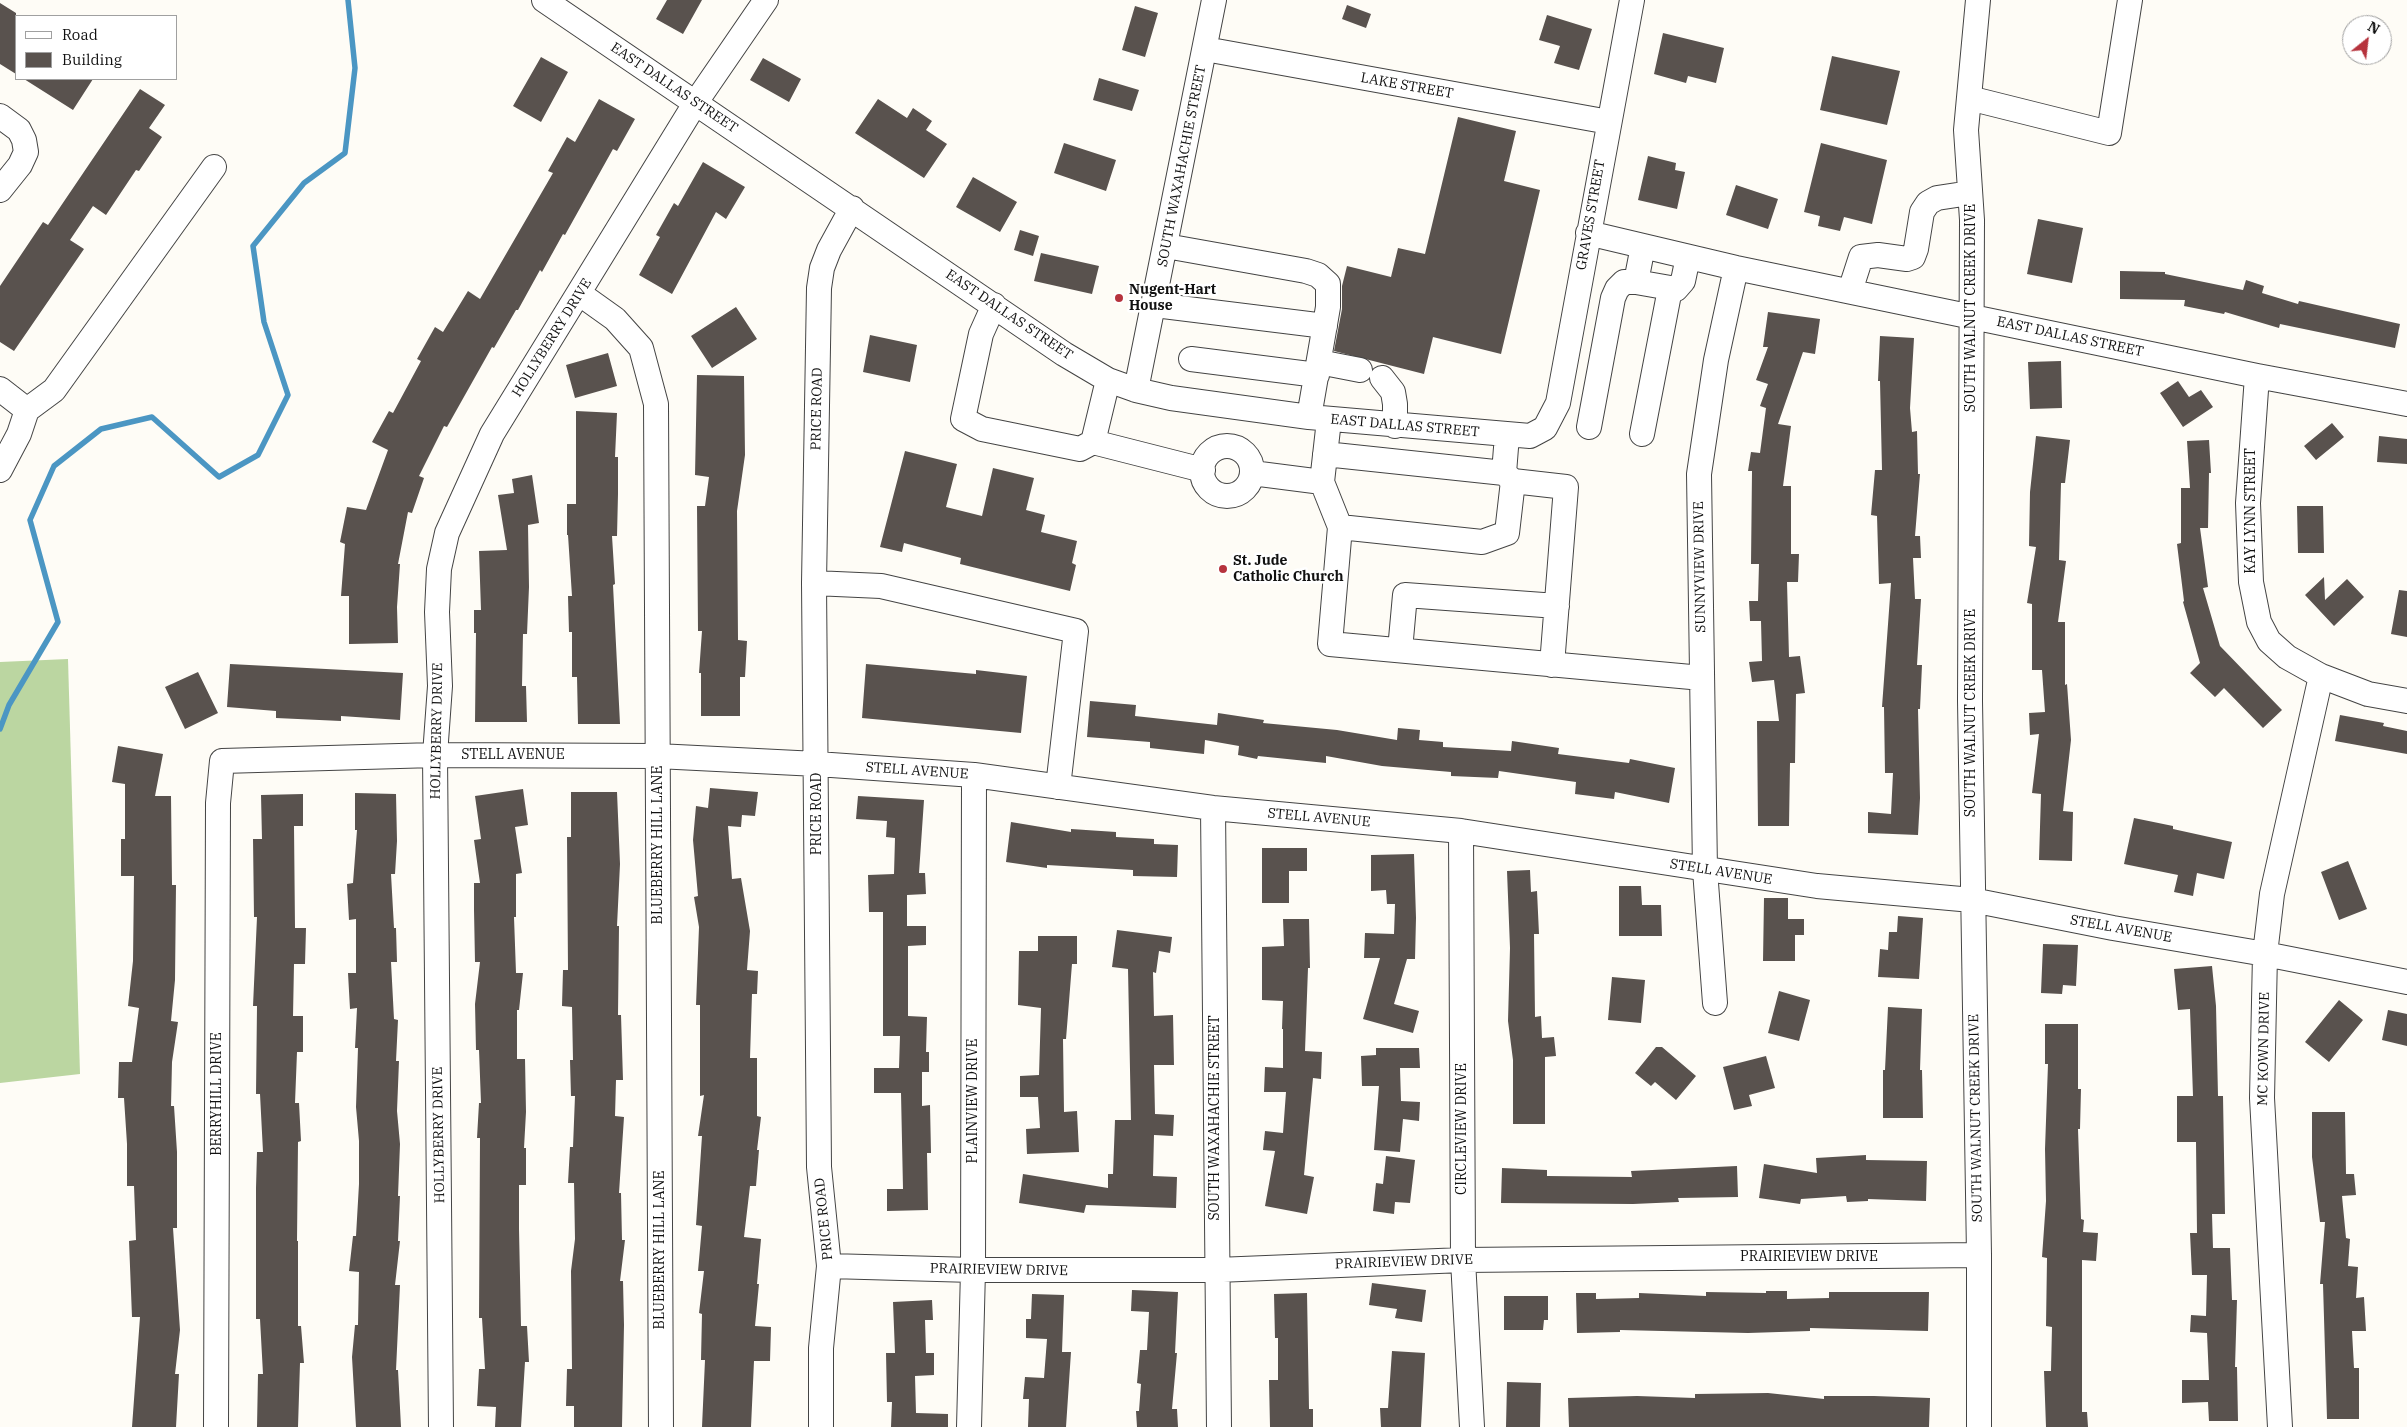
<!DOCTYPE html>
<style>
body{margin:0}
#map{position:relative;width:2407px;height:1427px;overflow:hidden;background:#fefcf6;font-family:"IBM Plex Serif",serif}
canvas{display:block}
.legend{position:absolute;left:15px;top:15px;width:162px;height:65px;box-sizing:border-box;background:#fff;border:1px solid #a0a0a0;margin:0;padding:6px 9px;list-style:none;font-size:15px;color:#111}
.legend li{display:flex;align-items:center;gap:10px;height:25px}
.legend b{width:25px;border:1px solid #a0a0a0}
.north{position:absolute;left:2342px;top:15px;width:50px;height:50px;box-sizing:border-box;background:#fff;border:1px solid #a0a0a0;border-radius:50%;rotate:29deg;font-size:14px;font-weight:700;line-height:20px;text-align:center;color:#111}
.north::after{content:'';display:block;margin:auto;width:18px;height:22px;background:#b6333d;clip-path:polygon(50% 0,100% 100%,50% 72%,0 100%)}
</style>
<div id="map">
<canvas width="2407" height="1427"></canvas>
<ul class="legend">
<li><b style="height:6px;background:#fff"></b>Road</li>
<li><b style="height:14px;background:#59524e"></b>Building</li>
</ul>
<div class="north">N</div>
</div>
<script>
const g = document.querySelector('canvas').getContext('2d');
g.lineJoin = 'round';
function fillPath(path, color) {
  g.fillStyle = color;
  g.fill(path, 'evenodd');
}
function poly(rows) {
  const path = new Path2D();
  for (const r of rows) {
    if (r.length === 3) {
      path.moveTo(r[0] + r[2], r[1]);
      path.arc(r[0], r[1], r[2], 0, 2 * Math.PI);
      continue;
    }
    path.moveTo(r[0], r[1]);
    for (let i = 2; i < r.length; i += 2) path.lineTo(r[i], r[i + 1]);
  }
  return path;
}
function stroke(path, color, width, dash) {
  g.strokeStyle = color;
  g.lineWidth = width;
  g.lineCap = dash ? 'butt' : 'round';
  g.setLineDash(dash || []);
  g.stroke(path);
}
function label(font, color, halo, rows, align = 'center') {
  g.font = font + ' "IBM Plex Serif",serif';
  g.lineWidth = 5;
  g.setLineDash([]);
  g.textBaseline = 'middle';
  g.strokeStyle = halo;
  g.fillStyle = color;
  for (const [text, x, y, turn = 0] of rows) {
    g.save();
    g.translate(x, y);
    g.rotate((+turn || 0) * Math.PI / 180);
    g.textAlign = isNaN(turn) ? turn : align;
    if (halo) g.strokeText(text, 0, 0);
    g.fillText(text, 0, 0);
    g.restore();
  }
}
const forest = poly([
 [68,659,80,1074,0,1083,0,662]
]);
const stream = poly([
 [0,729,9,705,58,622,30,520,54,466,101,429,152,417,219,477,258,455,288,395,264,322,253,246,304,183,345,153,355,68,348,0]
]);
const building = poly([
 [667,0,702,0,683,34,656,19],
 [0,3,16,13,16,74,0,64],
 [1347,5,1371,14,1366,28,1342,19],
 [1135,6,1158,13,1145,57,1122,50],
 [1547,15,1592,29,1579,70,1554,63,1560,46,1539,40],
 [1663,33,1724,48,1716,83,1688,76,1686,83,1654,74],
 [1832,56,1900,71,1887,125,1820,110],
 [541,57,568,72,541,122,513,106],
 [763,58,801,79,789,102,750,80],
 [1099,78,1139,90,1132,111,1093,100],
 [24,79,93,79,73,110],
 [140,89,165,105,149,128,162,137,139,171,136,170,106,215,93,206,70,240,84,249,14,351,0,342,0,286,43,222,48,225],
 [599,99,635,119,617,151,613,149,565,235,563,234,542,272,540,270,518,310,516,310,494,348,492,347,447,427,444,426,419,476,424,478,412,513,408,512,398,564,400,564,397,607,398,643,349,644,349,596,341,596,345,544,340,542,347,507,366,510,388,450,372,442,389,411,393,413,421,361,417,359,435,327,443,332,468,291,480,299,553,173,548,171,567,137,575,142],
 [878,99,907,118,913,108,932,121,926,130,947,144,924,178,855,133],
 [1458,117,1516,131,1504,181,1540,190,1501,354,1433,337,1424,374,1334,351,1342,309,1342,286,1347,266,1391,277,1398,248,1425,254],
 [1064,143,1116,160,1106,191,1054,173],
 [1821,143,1887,160,1872,224,1844,217,1840,231,1818,226,1820,216,1804,212],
 [1648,156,1676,163,1675,170,1685,172,1677,209,1638,200],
 [703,162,745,187,726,219,716,212,672,294,639,275,660,237,656,235,674,203,678,206],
 [973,177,1017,202,1000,232,956,207],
 [1736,185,1778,199,1768,229,1726,215],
 [2038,219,2083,228,2072,283,2027,274],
 [1020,230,1039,236,1033,256,1014,250],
 [1041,253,1099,266,1092,294,1034,281],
 [2120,271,2165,272,2165,274,2243,290,2246,280,2264,286,2262,293,2298,304,2299,301,2400,324,2395,348,2280,324,2279,328,2225,312,2224,314,2184,306,2185,300,2120,299],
 [736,307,757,339,712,368,691,336],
 [1768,312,1820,319,1815,354,1803,352,1778,424,1791,426,1783,486,1791,486,1791,554,1799,554,1798,582,1787,582,1789,657,1800,656,1805,693,1796,694,1795,763,1790,763,1789,826,1758,826,1757,721,1779,721,1774,680,1752,682,1749,662,1762,661,1761,621,1750,621,1749,601,1758,601,1759,564,1751,564,1752,471,1748,471,1751,452,1760,453,1766,408,1760,406,1768,384,1756,380,1768,347,1763,347],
 [870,335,917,345,910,382,863,372],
 [1880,336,1914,338,1910,408,1912,432,1917,431,1918,474,1920,474,1915,536,1920,536,1921,558,1913,558,1915,599,1921,599,1917,665,1922,665,1920,709,1918,709,1920,798,1918,835,1868,833,1868,812,1891,814,1893,773,1885,773,1884,707,1882,707,1891,583,1879,584,1877,516,1871,515,1875,470,1882,470,1880,381,1878,381],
 [608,353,617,386,575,398,566,365],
 [2061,361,2062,408,2030,409,2028,362],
 [697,375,744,376,745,455,737,511,738,640,747,641,745,677,740,677,740,716,701,716,701,673,699,673,702,631,698,631,697,506,705,506,709,477,695,475],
 [2178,381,2189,397,2201,390,2213,407,2183,427,2160,393],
 [576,411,617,413,615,457,618,457,618,494,617,536,612,536,615,584,613,585,620,724,578,724,577,677,572,677,572,632,569,632,568,596,572,596,568,535,567,535,567,504,576,504],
 [2332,423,2344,437,2316,460,2304,446],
 [2036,436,2070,440,2065,483,2061,483,2059,560,2066,561,2058,622,2065,622,2065,685,2067,684,2071,740,2063,811,2073,812,2072,861,2039,860,2041,794,2032,793,2039,734,2030,735,2029,713,2045,712,2042,670,2032,670,2032,604,2027,603,2036,547,2029,546,2030,492],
 [2379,436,2407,439,2407,464,2377,462],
 [2209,440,2211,473,2209,473,2208,528,2200,528,2208,587,2203,588,2220,646,2282,710,2263,728,2224,688,2215,697,2190,673,2200,663,2183,602,2184,601,2177,544,2181,543,2181,488,2190,488,2187,441],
 [905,451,957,464,946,507,982,516,993,468,1034,478,1026,510,1045,515,1041,532,1077,541,1072,563,1076,565,1070,591,960,564,961,558,904,543,902,552,880,547],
 [532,475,539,523,528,525,529,587,527,634,523,634,522,686,526,686,527,722,475,722,476,633,474,633,474,610,481,610,479,551,507,550,498,495,514,493,512,479],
 [2297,506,2323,506,2324,553,2298,553],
 [2324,577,2325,600,2347,579,2364,597,2334,626,2305,595],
 [2399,590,2407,591,2407,637,2391,634],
 [230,664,403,673,400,720,341,716,341,721,276,718,276,711,227,707],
 [866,664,976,674,976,670,1027,676,1021,733,862,718],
 [198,672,218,713,185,729,165,687],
 [1090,701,1136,705,1135,716,1217,725,1218,713,1264,720,1263,723,1337,730,1397,740,1398,728,1420,730,1419,740,1443,742,1443,747,1511,751,1512,741,1559,748,1558,754,1629,763,1630,759,1675,768,1669,803,1615,792,1614,799,1575,794,1576,782,1499,771,1498,778,1451,776,1451,772,1382,766,1326,756,1326,763,1258,756,1257,759,1238,755,1239,746,1205,740,1204,754,1150,748,1150,742,1087,737],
 [2340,715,2384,723,2383,726,2407,731,2407,754,2335,741],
 [118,746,163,754,155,796,171,796,172,885,176,885,175,980,171,1021,178,1022,172,1062,171,1106,174,1106,177,1152,177,1228,173,1228,180,1330,175,1374,179,1374,176,1427,132,1427,140,1317,132,1317,129,1241,136,1240,134,1186,127,1186,127,1144,124,1098,118,1098,119,1062,132,1062,139,1008,128,1006,133,961,134,876,121,876,121,839,125,839,125,784,112,782],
 [710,788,758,792,755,816,742,815,741,827,728,826,732,879,741,878,750,931,747,970,758,971,757,994,752,994,750,1058,757,1058,757,1116,761,1117,757,1150,759,1150,756,1186,750,1186,744,1237,761,1239,757,1284,759,1284,755,1326,771,1327,770,1361,754,1361,751,1427,702,1427,705,1360,701,1360,702,1314,699,1313,704,1271,698,1271,702,1226,696,1225,702,1136,698,1136,704,1095,700,1096,700,1005,696,1005,699,927,694,897,698,896,693,840,696,806,708,808],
 [523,789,528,825,515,827,522,873,516,874,516,917,514,917,516,973,523,973,519,1010,517,1010,517,1059,525,1059,526,1112,524,1148,526,1148,526,1185,519,1185,519,1229,521,1326,527,1326,529,1362,525,1362,521,1427,495,1427,496,1407,477,1406,479,1369,485,1369,482,1318,479,1318,480,1138,477,1138,479,1103,481,1103,479,1050,476,1050,475,1004,480,962,475,962,474,910,474,883,480,883,474,840,481,839,475,796],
 [571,792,617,792,620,864,617,926,619,926,618,1015,621,1015,623,1080,616,1080,615,1116,624,1117,619,1193,621,1193,622,1240,625,1240,620,1281,623,1281,624,1325,622,1427,574,1427,574,1406,566,1406,567,1369,572,1369,571,1271,575,1239,574,1183,568,1183,570,1147,573,1147,575,1096,571,1096,570,1060,573,1060,572,1007,562,1006,563,970,568,970,567,837,571,837],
 [355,793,396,794,397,841,395,874,391,874,394,928,396,928,397,962,391,962,394,1019,398,1020,396,1061,399,1061,397,1111,400,1144,398,1196,400,1196,398,1241,400,1241,395,1285,400,1285,396,1370,398,1370,401,1427,356,1427,352,1357,355,1325,358,1325,359,1272,349,1271,353,1236,356,1236,359,1184,359,1141,356,1107,358,1048,355,1048,357,1008,350,1009,348,973,356,973,356,919,349,920,347,884,353,883,357,830,355,830],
 [303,794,303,826,294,826,295,928,306,928,305,964,294,964,293,1016,303,1016,303,1052,297,1052,295,1103,299,1103,301,1141,298,1142,297,1241,298,1241,298,1326,301,1326,304,1363,300,1363,298,1427,257,1427,258,1374,263,1374,260,1319,256,1319,256,1188,257,1152,263,1152,260,1094,256,1094,257,1006,253,1006,257,917,254,917,253,839,262,839,261,795],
 [858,796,924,800,919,873,925,873,926,894,907,895,907,926,926,926,926,945,908,946,908,1016,927,1017,926,1052,929,1052,929,1072,922,1072,922,1106,930,1105,931,1153,927,1153,928,1210,887,1211,887,1189,903,1189,901,1093,874,1093,874,1068,899,1068,900,1036,883,1036,883,912,869,912,868,875,894,874,895,838,886,837,887,821,856,819],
 [2134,818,2173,826,2173,829,2232,842,2224,879,2197,873,2193,896,2174,892,2178,875,2124,864],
 [1011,822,1071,832,1071,829,1116,832,1116,837,1154,839,1154,844,1178,845,1177,877,1133,876,1133,870,1047,865,1047,868,1006,862],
 [1262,848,1307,848,1307,871,1289,871,1289,903,1262,903],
 [1414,854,1416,918,1415,959,1407,959,1394,1004,1419,1011,1413,1033,1363,1019,1380,958,1364,958,1365,933,1394,934,1395,904,1387,904,1386,890,1371,891,1371,855],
 [2348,861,2367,909,2339,920,2321,872],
 [1530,870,1531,892,1537,891,1539,934,1534,934,1535,1017,1541,1016,1542,1038,1554,1037,1556,1056,1545,1057,1545,1124,1513,1124,1513,1060,1508,1021,1510,948,1507,871],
 [1619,886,1641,886,1642,905,1661,905,1662,936,1619,936],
 [1764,898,1788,898,1788,919,1804,919,1804,935,1795,935,1795,961,1763,961],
 [1898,916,1923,918,1919,979,1878,977,1880,949,1888,950,1889,932,1897,932],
 [1283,919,1309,919,1310,968,1308,968,1305,1051,1322,1052,1321,1079,1313,1078,1304,1175,1314,1177,1307,1214,1265,1206,1275,1151,1263,1150,1265,1131,1283,1133,1286,1092,1264,1092,1265,1067,1283,1068,1283,1029,1282,1029,1283,1001,1262,1000,1262,947,1284,946],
 [1117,930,1172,937,1170,953,1159,951,1156,973,1153,972,1154,1016,1173,1015,1174,1065,1154,1065,1155,1114,1174,1115,1173,1136,1154,1135,1153,1176,1177,1177,1176,1208,1086,1205,1084,1213,1019,1203,1023,1174,1108,1188,1108,1174,1113,1174,1115,1120,1131,1120,1128,969,1112,967],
 [1038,936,1077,936,1077,964,1072,964,1066,1039,1063,1039,1064,1112,1077,1111,1079,1152,1027,1154,1026,1129,1040,1128,1038,1097,1020,1097,1020,1076,1039,1075,1041,1008,1018,1005,1019,951,1038,951],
 [2043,944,2078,945,2076,986,2063,985,2062,994,2041,993],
 [2212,966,2216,1006,2218,1096,2223,1096,2225,1214,2212,1214,2213,1248,2230,1248,2232,1300,2237,1300,2235,1367,2237,1367,2238,1421,2209,1421,2208,1402,2182,1403,2182,1380,2209,1380,2207,1333,2190,1332,2191,1315,2206,1316,2207,1275,2192,1275,2190,1233,2197,1233,2196,1142,2177,1142,2177,1096,2193,1096,2190,1009,2178,1010,2174,969],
 [1612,977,1645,980,1641,1023,1608,1020],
 [1779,991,1810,1000,1799,1041,1768,1033],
 [2339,1000,2363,1020,2329,1062,2305,1042],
 [1888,1007,1922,1009,1920,1070,1922,1070,1923,1118,1883,1118,1883,1070,1885,1070],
 [2388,1010,2407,1014,2407,1046,2382,1040],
 [2045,1024,2078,1024,2078,1089,2081,1089,2080,1129,2078,1129,2081,1219,2084,1220,2083,1232,2098,1233,2096,1261,2082,1260,2082,1412,2087,1412,2088,1427,2046,1427,2044,1371,2051,1371,2052,1327,2046,1326,2047,1258,2042,1257,2046,1201,2045,1149,2048,1064,2045,1064],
 [1656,1047,1662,1047,1696,1076,1676,1100,1655,1082,1651,1086,1635,1073],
 [1376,1048,1419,1048,1420,1068,1400,1068,1401,1101,1420,1102,1419,1121,1403,1119,1400,1152,1374,1150,1379,1086,1362,1086,1361,1056,1376,1055],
 [1766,1056,1775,1088,1749,1095,1752,1106,1734,1110,1723,1067],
 [2312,1112,2345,1112,2346,1174,2354,1174,2356,1195,2342,1196,2346,1238,2350,1239,2348,1266,2358,1267,2356,1298,2364,1297,2366,1331,2352,1331,2354,1368,2359,1368,2359,1419,2327,1419,2323,1284,2320,1284,2325,1222,2320,1222,2312,1157],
 [1866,1155,1866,1160,1927,1161,1926,1201,1868,1199,1868,1201,1847,1202,1846,1196,1801,1199,1800,1204,1759,1198,1764,1164,1817,1173,1816,1158],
 [1386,1156,1415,1160,1410,1203,1395,1202,1394,1214,1373,1211,1376,1183,1383,1184],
 [1737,1166,1738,1197,1678,1198,1679,1202,1633,1204,1501,1203,1502,1168,1547,1170,1547,1176,1632,1177,1631,1171],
 [1372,1283,1426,1290,1422,1322,1395,1318,1397,1309,1369,1305],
 [1132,1290,1178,1292,1175,1353,1177,1353,1172,1409,1177,1409,1178,1427,1137,1427,1136,1411,1139,1411,1141,1384,1137,1383,1140,1350,1147,1350,1149,1312,1131,1311],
 [1766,1291,1787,1291,1787,1299,1829,1298,1829,1292,1929,1292,1928,1331,1810,1328,1810,1331,1748,1333,1620,1330,1620,1332,1577,1333,1576,1293,1596,1293,1596,1299,1639,1298,1639,1293,1706,1296,1706,1292,1766,1293],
 [1307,1293,1309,1409,1313,1409,1313,1427,1270,1427,1269,1380,1278,1380,1278,1338,1275,1338,1274,1294],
 [1032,1294,1064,1295,1062,1352,1071,1352,1066,1427,1028,1427,1029,1399,1023,1399,1025,1377,1044,1378,1047,1339,1026,1338,1026,1319,1031,1319],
 [1504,1296,1548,1296,1548,1320,1544,1320,1543,1330,1504,1330],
 [932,1300,933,1320,925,1320,926,1353,934,1353,934,1375,915,1376,916,1413,948,1414,948,1427,891,1427,892,1402,887,1402,886,1353,895,1353,893,1302],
 [1392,1351,1425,1353,1421,1427,1381,1427,1380,1408,1388,1408],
 [1507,1382,1541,1383,1540,1427,1506,1427],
 [1768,1393,1824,1399,1824,1396,1874,1396,1930,1398,1929,1427,1569,1427,1568,1398,1637,1396,1695,1398,1695,1394]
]);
const minor = poly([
 [544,0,1064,354,1108,380,1136,390,1171,398,1309,417,1530,436,1545,428,1558,403,1632,0],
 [1978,0,1966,130,1972,220,1970,701,1979,1255,1979,1427],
 [1205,49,1609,122],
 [1969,98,2109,133,2130,0],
 [0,116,19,130,24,140,26,152,20,165,0,190],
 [1588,233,1736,268,2257,376,2407,404],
 [1166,246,1306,271,1318,275,1328,284,1328,307,1309,417],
 [1636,282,1676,289,1683,281,1688,257],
 [1850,291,1861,257,1878,255,1907,259,1913,257,1916,249,1922,212,1928,203,1937,198,1970,193],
 [580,294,615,319,641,348,656,404,661,1427],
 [994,305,981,334,963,419,982,429,1080,449,1093,442,1108,380],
 [1155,305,1325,326],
 [1191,359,1317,375],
 [1319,362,1360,370],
 [2257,376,2248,503,2251,582,2259,622,2269,641,2287,657,2321,676,2368,694,2407,701],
 [1382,378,1393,392,1395,404,1395,426],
 [0,389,27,410],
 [1136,390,1214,0],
 [1589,427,1613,298,1617,289,1624,282,1636,282,1643,246],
 [1642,434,1670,289],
 [1093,442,1203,470],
 [1227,471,25],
 [1325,454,1504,473,1507,435],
 [0,470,19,434,27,410,54,390,214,167],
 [1252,473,1322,482,1329,420],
 [1504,473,1513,481,1566,487,1552,665],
 [1322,482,1340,527,1330,644,1702,678],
 [1340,527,1482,542,1507,533,1513,481],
 [814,583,881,586,1076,631,1058,787],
 [1400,650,1405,595,1557,606],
 [1213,808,1219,1427],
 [1461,831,1463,1260,1472,1427],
 [1715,1003,1705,870,1699,474,1716,360,1736,268],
 [829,1266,973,1270,1217,1270,1463,1260,1979,1255],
 [216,1427,218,803,222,761,435,755,657,756,817,764,974,775,1213,808,1461,831,1817,886,1972,900,2113,928,2265,954,2407,982],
 [441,1427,435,755,440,686,437,612,439,569,447,533,492,434,696,102,766,0],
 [821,1427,821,1348,829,1266,819,1167,814,583,819,288,822,268,829,250,852,208],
 [969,1427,973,1270,974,775],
 [2280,1427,2262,1098,2265,954,2272,894,2321,676]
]);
const markers = [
 [1119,298,5,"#b6333d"],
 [1223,569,5,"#b6333d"]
];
const streetNames = [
 ["LAKE STREET",1407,86,10],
 ["EAST DALLAS STREET",674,88,34],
 ["SOUTH WAXAHACHIE STREET",1182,166,-79],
 ["GRAVES STREET",1591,215,-80],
 ["SOUTH WALNUT CREEK DRIVE",1971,308,-90],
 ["EAST DALLAS STREET",1009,315,34],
 ["EAST DALLAS STREET",2070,337,12],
 ["HOLLYBERRY DRIVE",552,338,-58],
 ["PRICE ROAD",817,409,-89],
 ["EAST DALLAS STREET",1405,426,5],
 ["KAY LYNN STREET",2251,511,-90],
 ["SUNNYVIEW DRIVE",1700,567,-91],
 ["SOUTH WALNUT CREEK DRIVE",1971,713,-90],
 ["HOLLYBERRY DRIVE",437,731,-89],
 ["STELL AVENUE",513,755],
 ["STELL AVENUE",917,771,4],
 ["PRICE ROAD",817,814,-90],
 ["STELL AVENUE",1319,818,5],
 ["BLUEBERRY HILL LANE",658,845,-90],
 ["STELL AVENUE",1721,872,9],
 ["STELL AVENUE",2121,929,10],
 ["MC KOWN DRIVE",2264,1049,-89],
 ["BERRYHILL DRIVE",217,1094,-90],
 ["PLAINVIEW DRIVE",973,1101,-90],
 ["SOUTH WAXAHACHIE STREET",1215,1118,-90],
 ["SOUTH WALNUT CREEK DRIVE",1976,1118,-91],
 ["CIRCLEVIEW DRIVE",1462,1129,-90],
 ["HOLLYBERRY DRIVE",439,1135,-91],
 ["PRICE ROAD",824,1219,-96],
 ["BLUEBERRY HILL LANE",660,1250,-90],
 ["PRAIRIEVIEW DRIVE",1809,1257],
 ["PRAIRIEVIEW DRIVE",1404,1262,-2],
 ["PRAIRIEVIEW DRIVE",999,1270,1]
];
const poiNames = [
 ["Nugent-Hart",1129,290],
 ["House",1129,306],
 ["St. Jude",1233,561],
 ["Catholic Church",1233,577]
];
fillPath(forest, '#bbd6a1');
stroke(stream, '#4b96c3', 5.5);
fillPath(building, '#59524e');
stroke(minor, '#444', 26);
stroke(minor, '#fff', 24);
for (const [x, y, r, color] of markers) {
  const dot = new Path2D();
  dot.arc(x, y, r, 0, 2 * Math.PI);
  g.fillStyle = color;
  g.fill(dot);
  stroke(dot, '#fff', 2);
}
label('14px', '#111', '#fff', streetNames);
label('bold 14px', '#111', '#fff', poiNames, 'left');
</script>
